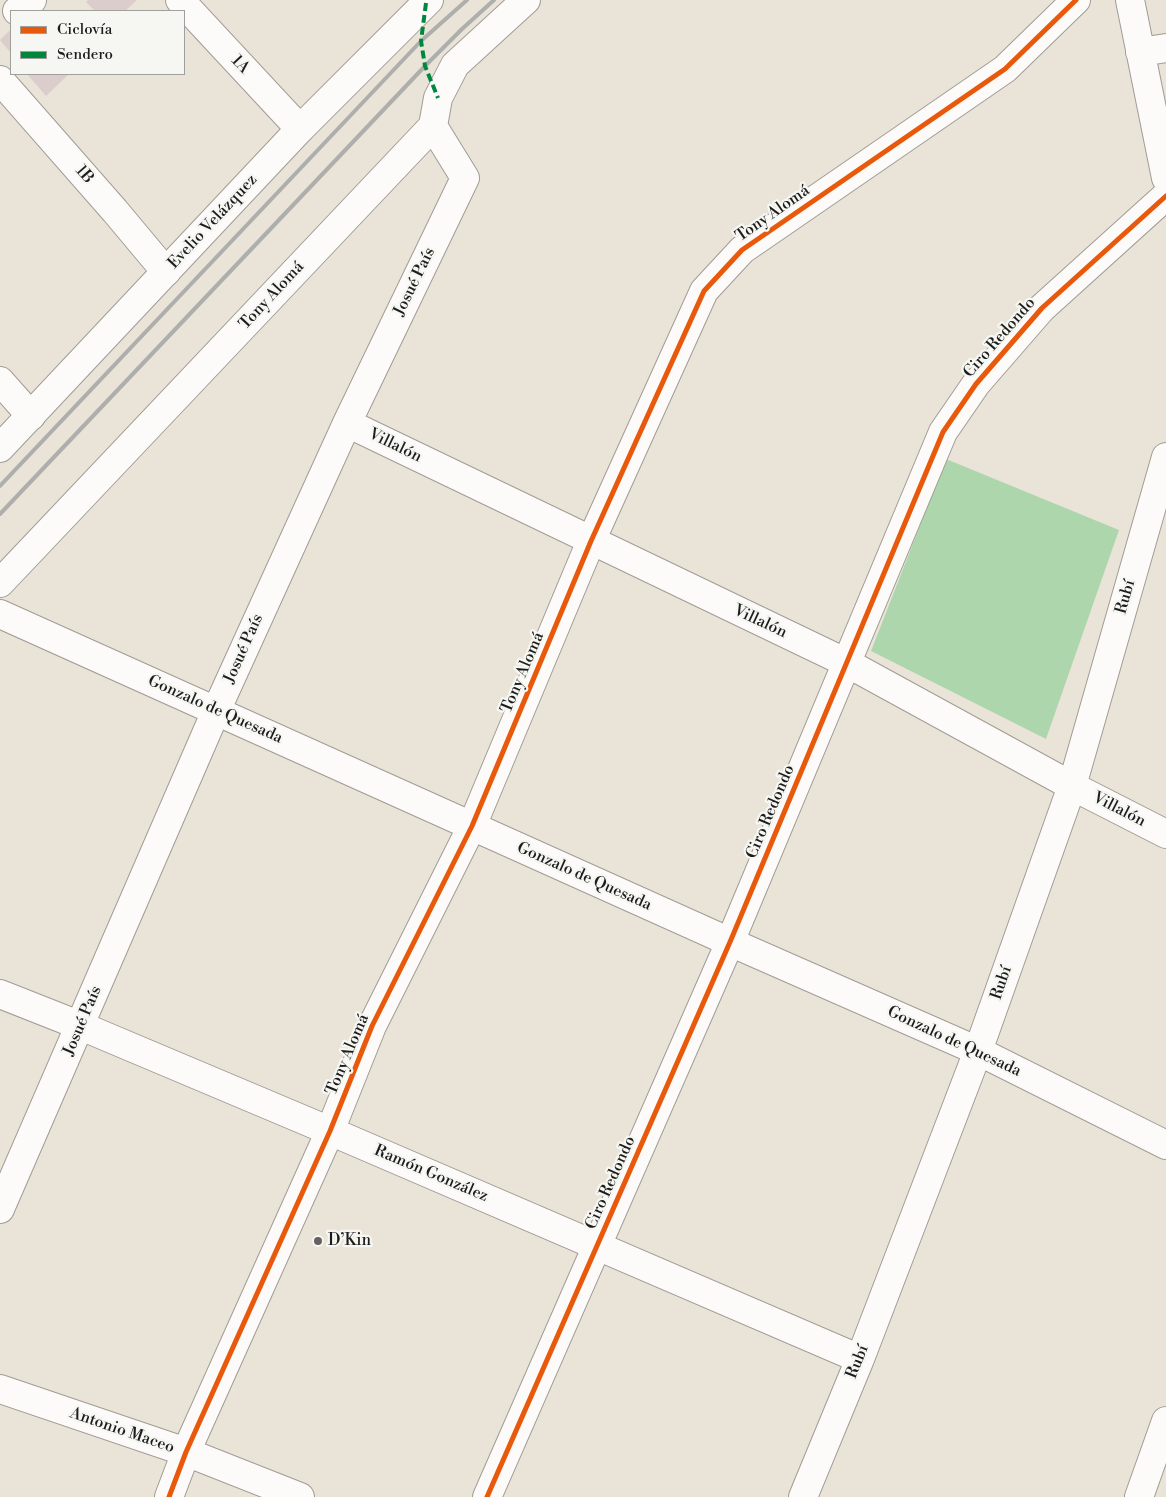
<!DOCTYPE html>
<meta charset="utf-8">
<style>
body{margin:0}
#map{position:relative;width:1166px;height:1497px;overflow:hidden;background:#eae4d8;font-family:"Libre Bodoni",serif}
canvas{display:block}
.legend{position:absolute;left:10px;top:10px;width:175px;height:65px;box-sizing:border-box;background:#f6f6f2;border:1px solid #9f9f9c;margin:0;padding:6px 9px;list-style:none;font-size:15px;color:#1c1c1c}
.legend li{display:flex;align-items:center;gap:10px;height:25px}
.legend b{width:25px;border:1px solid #9f9f9c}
</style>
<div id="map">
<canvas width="1166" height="1497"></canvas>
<ul class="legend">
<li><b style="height:6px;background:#e8590c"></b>Ciclovía</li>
<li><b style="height:6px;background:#00873e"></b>Sendero</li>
</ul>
</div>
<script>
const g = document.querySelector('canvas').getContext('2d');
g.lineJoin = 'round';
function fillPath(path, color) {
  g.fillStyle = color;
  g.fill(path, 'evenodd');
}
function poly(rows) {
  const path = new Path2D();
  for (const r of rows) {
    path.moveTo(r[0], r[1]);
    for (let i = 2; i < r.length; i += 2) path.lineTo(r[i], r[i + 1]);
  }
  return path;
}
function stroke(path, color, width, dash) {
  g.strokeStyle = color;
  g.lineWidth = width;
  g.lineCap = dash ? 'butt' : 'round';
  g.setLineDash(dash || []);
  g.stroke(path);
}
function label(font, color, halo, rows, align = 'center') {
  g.font = font + ' "Libre Bodoni",serif';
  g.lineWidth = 4.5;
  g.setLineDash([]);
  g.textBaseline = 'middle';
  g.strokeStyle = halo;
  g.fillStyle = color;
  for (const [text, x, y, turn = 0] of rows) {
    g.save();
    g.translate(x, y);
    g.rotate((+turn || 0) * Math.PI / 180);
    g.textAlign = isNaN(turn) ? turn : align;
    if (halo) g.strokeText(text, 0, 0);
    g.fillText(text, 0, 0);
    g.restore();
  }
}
const green = poly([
 [946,459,1119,530,1046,739,871,651]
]);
const building = poly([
 [88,0,137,0,125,11,95,11,86,2],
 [11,29,11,53,0,40],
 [27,74,69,74,46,96]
]);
const minor = poly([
 [180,0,300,129],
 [1130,0,1166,178],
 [17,11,32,0],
 [1140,52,1166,48],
 [0,80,115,211,166,272],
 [0,381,31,416],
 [347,423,847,663,1072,786,1166,834],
 [0,583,433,126,438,98,455,65,526,0],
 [0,994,81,1026,330,1131,860,1359],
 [0,1209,216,711,347,423,465,178,433,126],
 [0,1389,186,1452,300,1497],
 [487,1497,730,942,943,432,976,384,1042,308,1166,196],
 [803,1497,860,1359,978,1051,1072,786,1166,457],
 [1139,1497,1166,1421]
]);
const tertiary = poly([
 [0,448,300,129,429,0],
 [0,614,730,942,978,1051,1166,1145],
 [169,1497,186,1452,330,1131,372,1026,472,826,591,541,704,291,742,250,1005,69,1076,0]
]);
const rail = poly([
 [0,486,421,41,467,0],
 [0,514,425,66,462,29,494,0]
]);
const quiet = poly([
 [426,3,421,41,425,66,438,98]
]);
const cycleway = poly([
 [169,1497,186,1452,330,1131,372,1026,472,826,591,541,704,291,742,250,1005,69,1076,0],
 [487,1497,730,942,943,432,976,384,1042,308,1166,196]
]);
const markers = [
 [318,1241,5,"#64625e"]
];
const streetNames = [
 ["1A",240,65,47],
 ["1B",84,175,49],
 ["Tony Alomá",773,214,-35],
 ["Evelio Velázquez",213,222,-47],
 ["Josué País",415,282,-64],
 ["Tony Alomá",272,296,-47],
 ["Ciro Redondo",1000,338,-49],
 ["Villalón",395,446,26],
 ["Rubí",1126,597,-74],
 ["Villalón",760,622,25],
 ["Josué País",244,649,-66],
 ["Tony Alomá",523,673,-67],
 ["Gonzalo de Quesada",215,710,24],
 ["Villalón",1119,810,27],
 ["Ciro Redondo",771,812,-67],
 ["Gonzalo de Quesada",584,877,24],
 ["Rubí",1002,983,-71],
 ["Josué País",83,1021,-67],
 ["Gonzalo de Quesada",954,1042,25],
 ["Tony Alomá",348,1055,-67],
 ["Ramón González",431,1174,23],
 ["Ciro Redondo",611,1183,-66],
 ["Rubí",858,1362,-68],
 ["Antonio Maceo",122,1431,19]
];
const poiNames = [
 ["D’Kin",328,1241]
];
fillPath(green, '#aed6ad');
fillPath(building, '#dacdcc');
stroke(minor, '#a09c95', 30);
stroke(tertiary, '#a09c95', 30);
stroke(minor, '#fcfbf9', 28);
stroke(tertiary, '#fcfbf9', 28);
stroke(rail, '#aeaeac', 4);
stroke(quiet, '#00873e', 4, [8, 4]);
stroke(cycleway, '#e8590c', 5);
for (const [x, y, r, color] of markers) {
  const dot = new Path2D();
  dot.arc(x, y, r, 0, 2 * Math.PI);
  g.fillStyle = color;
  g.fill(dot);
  stroke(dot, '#f6f6f2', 2);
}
label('16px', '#1c1c1c', '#f6f6f2', streetNames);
label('16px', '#1c1c1c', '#f6f6f2', poiNames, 'left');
</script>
